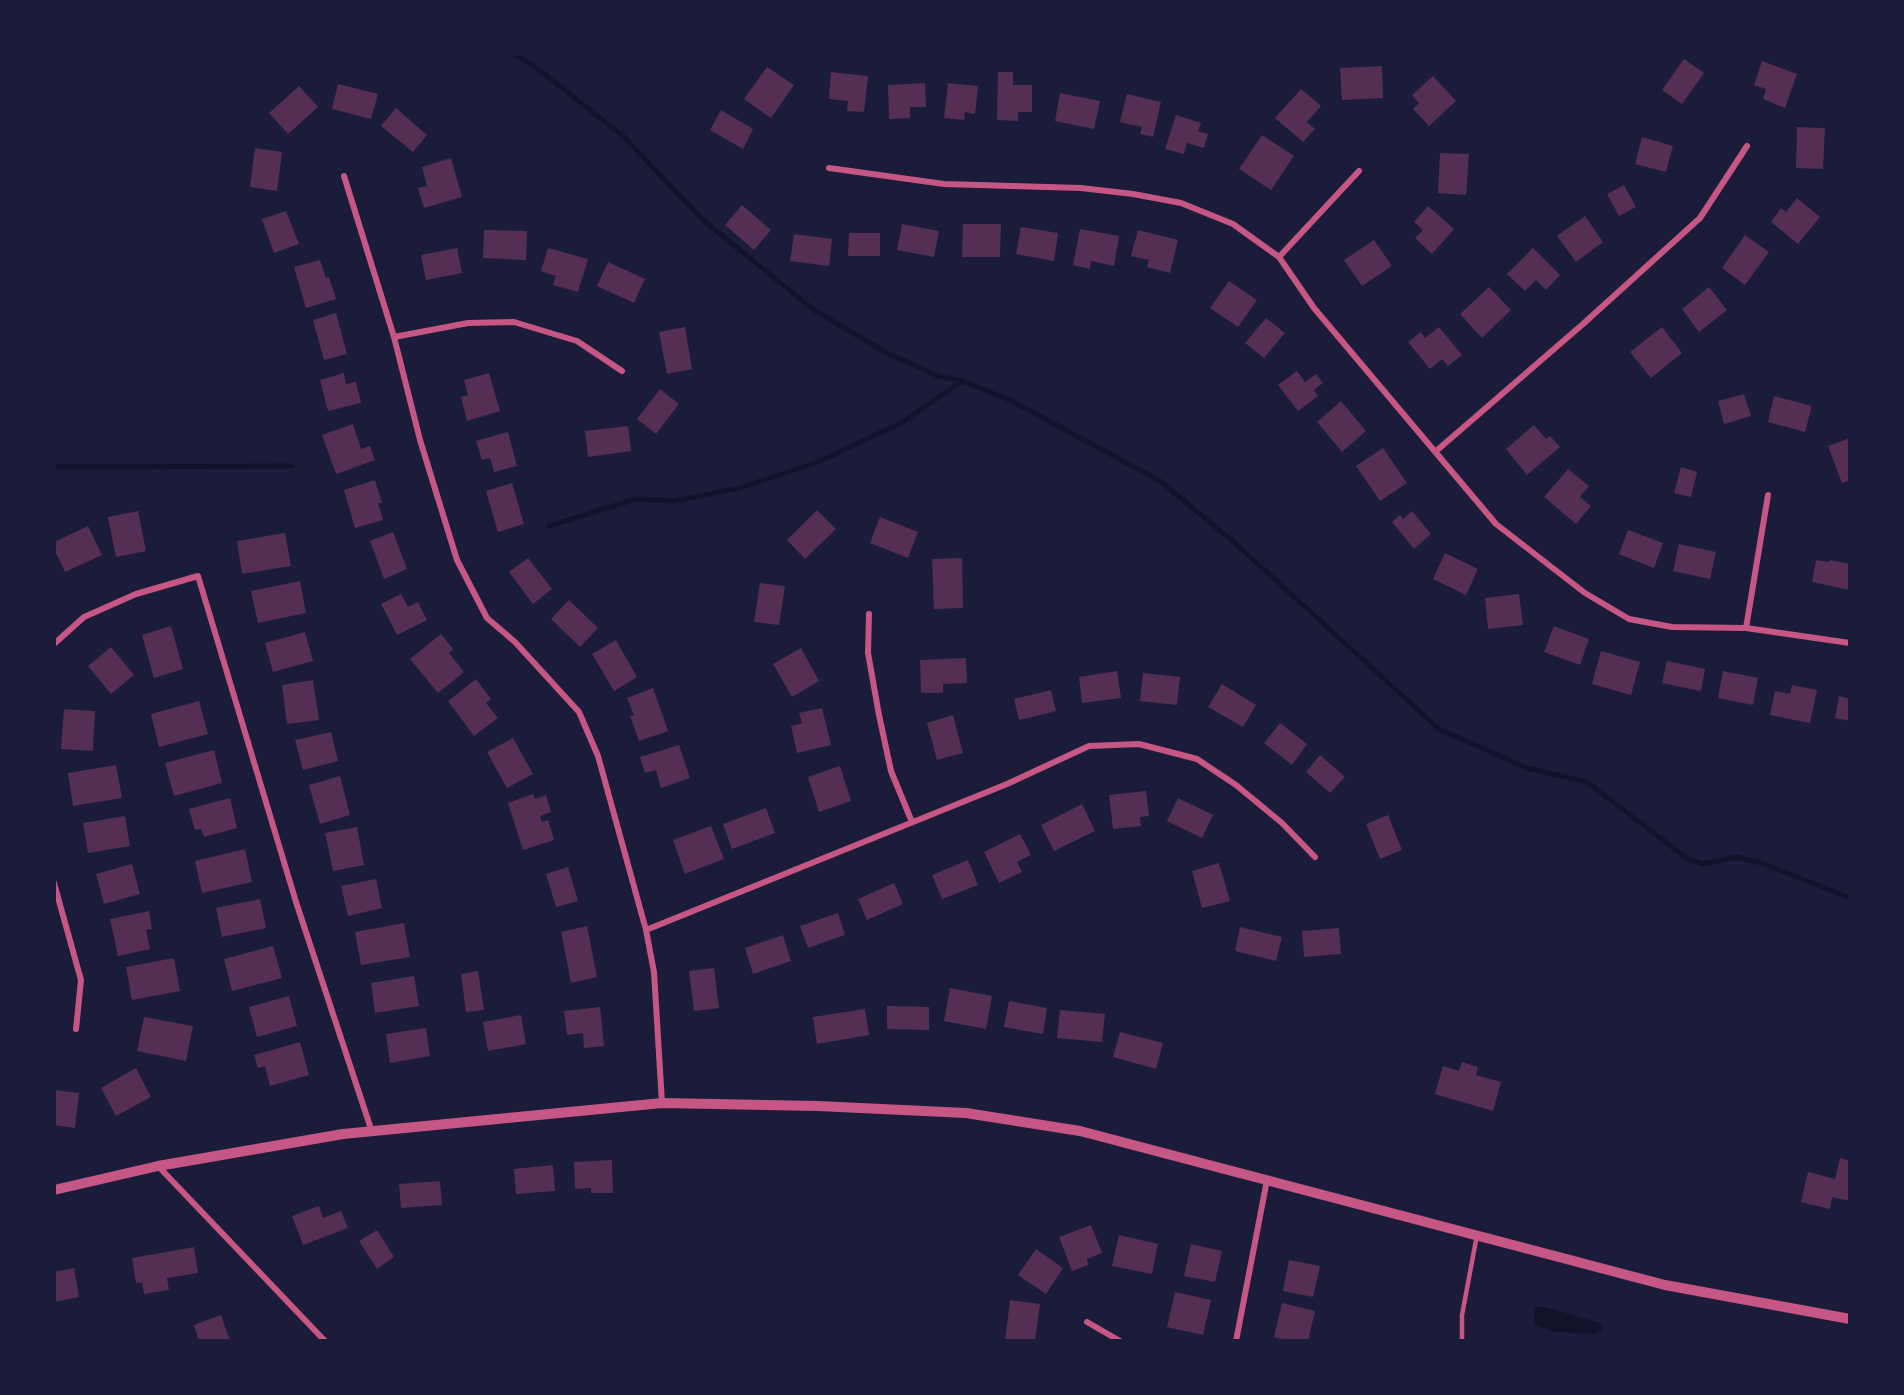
<!DOCTYPE html>
<style>
body{margin:0}
#map{position:relative;width:1904px;height:1395px;overflow:hidden;background:#1b1b3a;font-family:Inter,sans-serif}
canvas{display:block}
.frame{position:absolute;inset:0;border:56px solid #1b1b3a;pointer-events:none}
</style>
<div id="map">
<canvas width="1904" height="1395"></canvas>
<div class="frame"></div>
</div>
<script>
const g = document.querySelector('canvas').getContext('2d');
g.lineJoin = 'round';
function fillPath(path, color) {
  g.fillStyle = color;
  g.fill(path, 'evenodd');
}
function poly(rows) {
  const path = new Path2D();
  for (const r of rows) {
    path.moveTo(r[0], r[1]);
    for (let i = 2; i < r.length; i += 2) path.lineTo(r[i], r[i + 1]);
  }
  return path;
}
function stroke(path, color, width, dash) {
  g.strokeStyle = color;
  g.lineWidth = width;
  g.lineCap = dash ? 'butt' : 'round';
  g.setLineDash(dash || []);
  g.stroke(path);
}
const water = poly([
 [1536,1307,1545,1307,1600,1323,1603,1330,1593,1334,1556,1332,1535,1325,1534,1314]
]);
const stream = poly([
 [514,54,538,69,623,136,704,221,814,310,885,352,938,376,962,381,1010,400,1160,481,1235,543,1439,729,1527,768,1587,782,1689,860,1704,864,1736,857,1762,863,1850,898],
 [54,467,292,466],
 [549,526,636,499,675,501,739,488,818,462,903,422,962,381]
]);
const building = poly([
 [1684,59,1704,73,1682,104,1662,90],
 [1762,61,1797,74,1785,108,1763,99,1766,89,1754,85],
 [1382,66,1383,98,1342,100,1340,68],
 [767,67,794,85,771,118,744,99],
 [831,72,868,76,864,112,847,111,848,101,829,99],
 [998,72,1013,72,1013,85,1032,85,1032,112,1018,112,1018,121,997,120],
 [1433,76,1456,101,1429,126,1413,109,1419,103,1412,95],
 [925,83,926,107,910,107,910,118,889,119,888,85],
 [948,83,978,86,975,114,965,112,964,120,944,118],
 [338,84,378,94,371,119,332,109],
 [299,86,318,107,288,134,269,113],
 [1301,89,1321,106,1307,122,1315,129,1303,142,1275,118],
 [1060,93,1100,101,1094,129,1055,121],
 [1127,94,1161,102,1153,137,1140,134,1142,127,1120,122],
 [396,108,427,135,413,152,381,126],
 [721,110,753,129,743,149,710,130],
 [1176,115,1201,123,1198,131,1208,134,1204,148,1187,143,1184,154,1165,149],
 [1797,127,1825,128,1823,169,1796,168],
 [1262,135,1294,156,1271,190,1239,169],
 [1642,137,1673,146,1666,172,1635,164],
 [255,148,282,152,277,191,250,187],
 [1440,153,1469,154,1466,195,1438,193],
 [451,158,462,197,424,208,418,188,427,186,422,167],
 [1624,185,1636,207,1619,216,1607,194],
 [1797,198,1820,217,1798,244,1771,222,1781,208,1786,212],
 [742,205,771,230,754,250,725,225],
 [1428,206,1454,229,1432,254,1415,238,1423,230,1414,222],
 [286,211,299,244,274,253,262,219],
 [1585,216,1603,242,1576,262,1557,236],
 [902,224,939,231,934,257,897,250],
 [963,224,1001,224,1000,257,962,257],
 [1021,227,1058,233,1054,261,1016,254],
 [1080,229,1119,236,1114,266,1091,261,1090,269,1073,265],
 [484,230,527,231,526,260,483,258],
 [1138,230,1178,240,1170,273,1147,267,1149,260,1131,256],
 [849,233,880,233,880,256,848,256],
 [794,234,832,239,829,266,790,261],
 [1745,235,1769,252,1745,285,1722,268],
 [1374,240,1392,266,1362,286,1344,260],
 [457,248,462,273,426,280,421,255],
 [548,248,588,259,578,292,553,285,556,276,541,271],
 [1533,248,1560,275,1546,290,1536,280,1525,291,1507,274],
 [320,260,326,278,329,277,336,299,306,308,294,267],
 [608,262,645,279,634,303,597,286],
 [1229,281,1257,300,1238,327,1210,308],
 [1489,287,1511,310,1482,338,1460,314],
 [1709,287,1727,310,1699,332,1682,309],
 [336,313,347,354,324,360,313,320],
 [1266,318,1285,333,1264,358,1245,343],
 [685,327,692,369,667,374,659,332],
 [1439,327,1462,355,1448,366,1442,359,1430,369,1408,342,1421,332,1425,338],
 [1662,327,1682,353,1651,378,1630,352],
 [1297,371,1305,382,1316,374,1323,383,1314,390,1318,396,1298,411,1278,385],
 [344,373,346,384,356,382,361,403,328,411,320,380],
 [489,373,500,411,467,421,461,397,468,395,464,380],
 [660,389,679,404,656,434,637,419],
 [1744,394,1751,416,1724,424,1718,401],
 [1774,396,1812,406,1805,432,1768,422],
 [1341,401,1366,431,1342,452,1317,422],
 [353,424,361,449,370,446,375,460,336,474,322,435],
 [1534,425,1546,439,1550,436,1560,447,1527,475,1506,449],
 [628,426,631,451,588,457,585,431],
 [508,432,517,466,494,472,490,458,482,460,476,441],
 [1850,438,1850,480,1842,483,1828,446],
 [1383,448,1407,483,1380,501,1356,466],
 [1681,467,1697,472,1691,497,1674,493],
 [1568,469,1589,486,1580,497,1591,506,1576,524,1544,497],
 [375,480,382,503,378,503,383,520,355,528,344,490],
 [512,483,524,524,498,532,486,491],
 [817,510,836,529,805,559,787,540],
 [138,511,146,551,116,557,108,517],
 [1412,511,1431,534,1414,549,1392,522,1400,515,1403,519],
 [880,517,918,532,908,558,870,543],
 [88,526,102,555,65,572,54,549,54,542],
 [1628,530,1663,543,1654,568,1619,554],
 [393,532,407,569,384,579,370,541],
 [285,533,291,566,242,574,237,541],
 [1679,544,1716,552,1710,579,1673,571],
 [1445,553,1478,569,1466,595,1433,579],
 [528,558,552,589,533,604,509,572],
 [962,558,963,608,934,609,932,559],
 [1816,560,1828,562,1830,560,1850,564,1850,590,1812,582],
 [300,581,306,613,258,623,251,591],
 [760,583,785,586,779,625,754,622],
 [401,594,408,607,418,602,427,620,397,635,381,604],
 [1519,594,1523,625,1488,629,1485,598],
 [569,600,598,628,580,647,551,619],
 [171,626,183,669,154,678,142,635],
 [1554,626,1589,639,1580,665,1544,652],
 [305,632,313,661,273,672,265,643],
 [441,634,453,649,449,653,464,672,438,693,410,659],
 [616,640,637,677,614,691,592,654],
 [111,647,134,675,111,694,88,666],
 [801,648,819,681,792,697,773,664],
 [1601,651,1640,662,1631,695,1592,684],
 [966,658,967,683,943,684,943,693,921,693,920,660],
 [1667,661,1705,669,1701,691,1662,683],
 [1117,671,1121,698,1082,703,1079,677],
 [1723,671,1758,678,1753,705,1718,698],
 [1143,673,1180,677,1177,705,1140,701],
 [476,679,491,699,486,703,498,718,474,736,448,701],
 [313,680,319,720,287,724,282,685],
 [1222,684,1256,705,1243,727,1208,707],
 [1792,685,1817,690,1810,723,1770,715,1775,691,1790,694],
 [653,688,668,731,639,741,630,716,634,715,627,698],
 [1051,690,1056,711,1019,720,1014,699],
 [1839,696,1850,699,1850,721,1835,718],
 [199,701,208,734,159,747,151,714],
 [822,708,831,745,797,753,791,726,802,723,799,713],
 [64,709,95,711,93,751,61,749],
 [953,715,963,753,937,760,927,723],
 [1280,723,1307,744,1292,765,1264,743],
 [331,732,338,761,303,770,295,740],
 [513,738,533,774,507,788,487,752],
 [679,745,690,778,661,788,656,770,645,773,640,757],
 [214,750,222,783,174,796,165,763],
 [1320,755,1345,777,1330,793,1306,772],
 [116,765,122,798,73,806,68,773],
 [840,766,851,801,819,812,808,777],
 [340,776,350,815,320,824,309,785],
 [1146,791,1149,816,1140,817,1141,826,1113,829,1109,795],
 [533,794,535,799,546,795,551,812,540,816,542,822,548,820,554,840,523,850,508,803],
 [230,798,237,828,204,837,201,829,195,830,189,809],
 [1178,798,1213,815,1202,838,1167,821],
 [1082,804,1095,831,1054,851,1041,825],
 [766,808,775,833,732,849,723,824],
 [1388,815,1402,850,1380,859,1366,824],
 [125,816,130,846,88,853,83,823],
 [711,826,724,859,685,874,673,840],
 [357,827,364,865,333,871,325,833],
 [1020,834,1031,855,1017,862,1022,872,999,883,984,852],
 [245,849,252,882,202,893,195,861],
 [968,860,978,885,942,899,932,875],
 [1219,863,1230,901,1202,908,1192,871],
 [132,864,140,894,104,904,96,874],
 [568,867,578,901,556,907,546,874],
 [376,879,382,908,348,916,341,886],
 [894,883,903,904,867,920,858,899],
 [260,899,266,928,222,937,216,908],
 [149,911,152,929,146,930,150,949,118,956,110,919],
 [838,913,845,935,808,948,800,926],
 [404,923,410,957,361,965,355,932],
 [587,926,597,977,571,983,561,932],
 [1240,927,1282,937,1276,961,1235,951],
 [1339,928,1341,954,1304,957,1302,931],
 [783,935,791,961,753,974,745,948],
 [273,946,282,978,232,991,224,959],
 [174,958,180,991,132,1000,126,967],
 [714,968,719,1008,694,1011,689,971],
 [478,971,484,1010,466,1012,461,974],
 [414,976,419,1006,375,1013,371,983],
 [950,988,992,996,986,1029,944,1021],
 [289,996,297,1026,257,1037,249,1007],
 [1009,1001,1047,1008,1043,1034,1004,1027],
 [887,1006,929,1007,929,1030,887,1029],
 [600,1007,604,1046,584,1048,583,1033,567,1035,564,1011],
 [865,1009,869,1035,817,1044,813,1017],
 [1060,1010,1105,1014,1102,1042,1057,1038],
 [521,1015,526,1044,488,1051,483,1022],
 [144,1017,193,1026,186,1061,137,1051],
 [426,1028,430,1056,390,1063,386,1034],
 [1120,1032,1163,1043,1156,1069,1113,1057],
 [300,1042,309,1075,270,1086,265,1066,258,1068,254,1055],
 [1462,1062,1478,1067,1476,1075,1501,1082,1493,1111,1435,1094,1443,1066,1459,1071],
 [136,1068,151,1097,116,1116,101,1088],
 [54,1090,79,1093,75,1128,54,1125],
 [1840,1158,1850,1161,1850,1201,1832,1197,1830,1209,1801,1202,1808,1172,1835,1179],
 [612,1160,613,1193,591,1193,591,1188,575,1189,574,1162],
 [553,1165,555,1191,516,1194,514,1169],
 [440,1181,442,1205,401,1208,399,1184],
 [319,1206,323,1218,341,1211,348,1228,303,1245,292,1216],
 [1091,1225,1102,1253,1087,1259,1088,1265,1072,1271,1059,1237],
 [377,1230,394,1257,377,1269,359,1241],
 [1119,1235,1158,1244,1152,1274,1112,1266],
 [1191,1244,1222,1251,1215,1282,1184,1276],
 [194,1247,198,1273,167,1278,169,1290,144,1294,142,1282,136,1283,132,1258],
 [1036,1249,1063,1268,1046,1294,1018,1275],
 [1289,1260,1320,1266,1313,1297,1283,1291],
 [74,1268,79,1297,54,1302,54,1272],
 [1175,1292,1211,1300,1203,1335,1167,1327],
 [1010,1300,1040,1304,1035,1341,1005,1341],
 [1282,1303,1315,1311,1308,1341,1292,1341,1274,1337],
 [221,1315,230,1341,199,1341,194,1325]
]);
const service = poly([
 [1462,1341,1462,1315,1477,1235]
]);
const minor = poly([
 [829,168,944,184,1081,188,1133,194,1181,203,1233,224,1279,257,1314,308,1496,524,1585,593,1629,619,1672,627,1746,628,1850,643],
 [344,176,394,337,420,440,457,560,487,618,515,642,579,712,598,756,646,930,654,972,662,1103],
 [1279,257,1359,171],
 [394,337,468,323,514,322,577,341,622,371],
 [1435,452,1583,324,1700,218,1747,146],
 [869,614,868,653,879,715,891,771,912,822],
 [1746,628,1768,495],
 [54,644,84,617,136,594,198,576,296,902,372,1132],
 [54,883,81,980,76,1029],
 [646,930,1007,784,1089,746,1139,744,1197,759,1236,785,1282,823,1315,857],
 [158,1166,325,1341],
 [1087,1322,1120,1341],
 [1236,1341,1267,1180]
]);
const tertiary = poly([
 [54,1190,158,1166,343,1134,662,1103,818,1106,966,1113,1080,1131,1665,1285,1850,1319]
]);
fillPath(water, '#12122b');
stroke(stream, '#12122b', 5);
fillPath(building, '#542f53');
stroke(service, '#c65784', 4.5);
stroke(minor, '#c65784', 6);
stroke(tertiary, '#c65784', 10);
</script>
